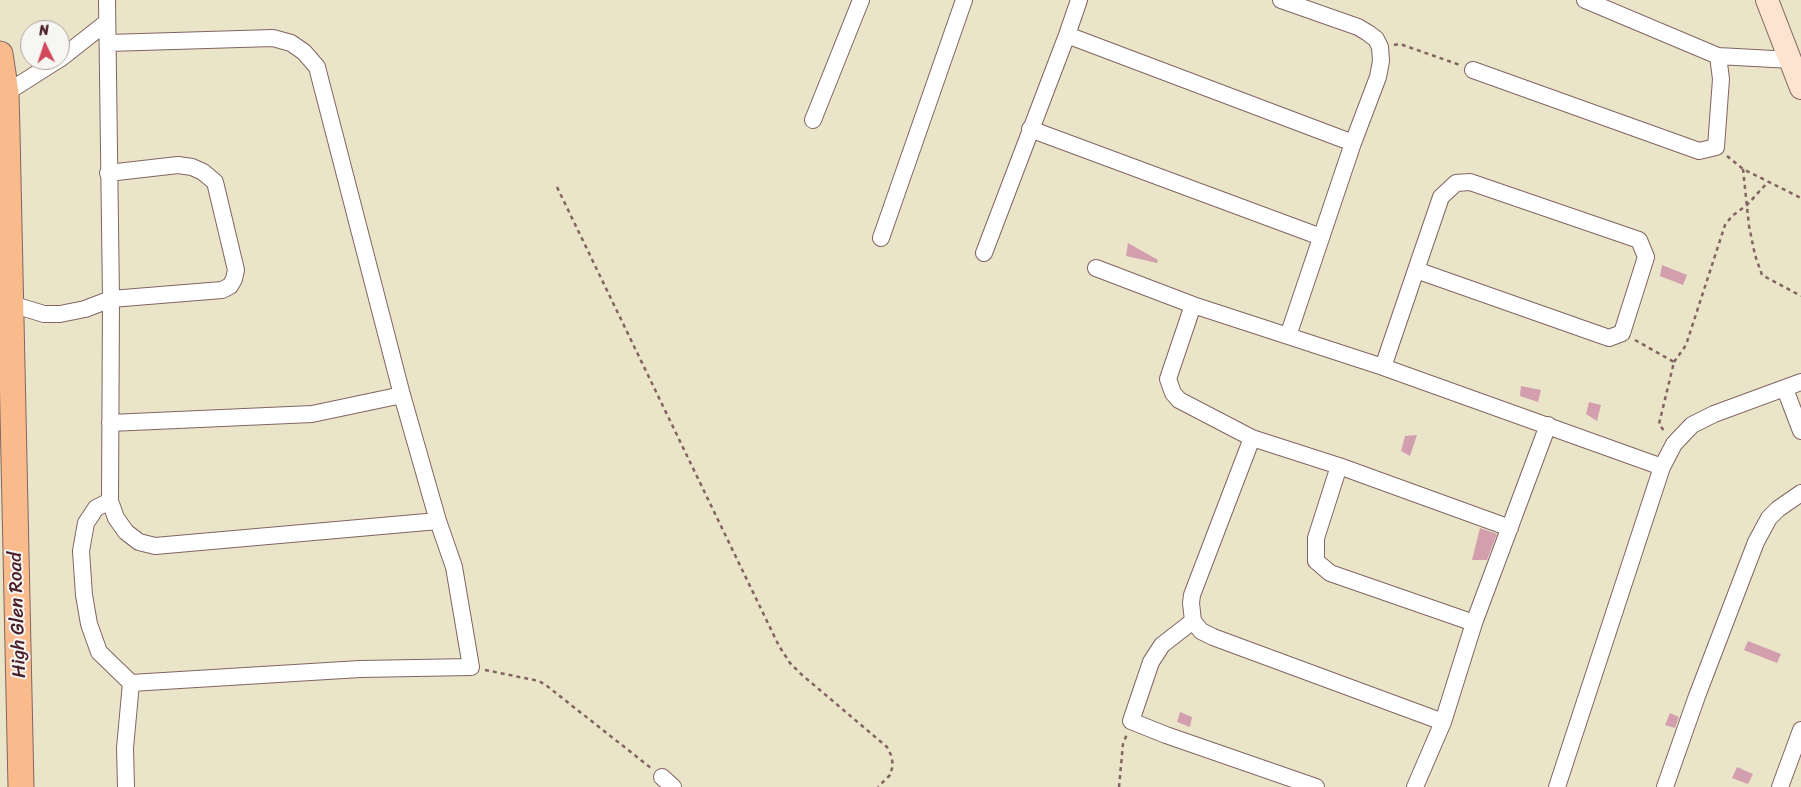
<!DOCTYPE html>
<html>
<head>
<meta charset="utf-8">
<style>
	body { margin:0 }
	#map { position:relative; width:1801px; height:787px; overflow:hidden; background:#eae5c8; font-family:Sriracha,sans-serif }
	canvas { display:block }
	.north { position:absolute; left:20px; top:20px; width:50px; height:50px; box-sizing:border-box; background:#f6f6f2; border:1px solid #b1a0a2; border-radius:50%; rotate:356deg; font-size:14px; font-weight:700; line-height:20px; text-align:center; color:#4a1f2b }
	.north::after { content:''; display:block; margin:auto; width:18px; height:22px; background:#d1495b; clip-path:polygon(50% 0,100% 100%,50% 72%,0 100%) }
</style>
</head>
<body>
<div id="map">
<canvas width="1801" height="787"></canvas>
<div class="north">N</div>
</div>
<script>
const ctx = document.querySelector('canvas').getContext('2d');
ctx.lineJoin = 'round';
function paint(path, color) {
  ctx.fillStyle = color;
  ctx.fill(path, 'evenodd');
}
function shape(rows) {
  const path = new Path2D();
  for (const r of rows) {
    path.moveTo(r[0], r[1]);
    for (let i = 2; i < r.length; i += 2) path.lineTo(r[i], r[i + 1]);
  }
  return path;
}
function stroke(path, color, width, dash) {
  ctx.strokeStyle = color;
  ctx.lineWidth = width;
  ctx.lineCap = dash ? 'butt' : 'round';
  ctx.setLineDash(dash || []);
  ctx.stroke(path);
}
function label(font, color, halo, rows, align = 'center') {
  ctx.font = font + ' Sriracha,sans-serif';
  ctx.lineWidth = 4;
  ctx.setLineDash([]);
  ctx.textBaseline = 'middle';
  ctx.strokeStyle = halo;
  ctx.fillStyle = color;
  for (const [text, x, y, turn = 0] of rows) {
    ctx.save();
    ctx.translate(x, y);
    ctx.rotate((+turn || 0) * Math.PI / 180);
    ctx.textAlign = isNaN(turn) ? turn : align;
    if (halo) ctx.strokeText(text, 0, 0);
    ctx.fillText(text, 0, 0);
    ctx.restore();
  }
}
const building = shape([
	[1128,243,1158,260,1157,263,1126,256],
	[1662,265,1687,275,1683,285,1660,276],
	[1521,386,1541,390,1538,402,1520,396],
	[1589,402,1601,405,1597,421,1586,414],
	[1417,435,1410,456,1401,451,1405,436],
	[1480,528,1497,534,1487,560,1472,560],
	[1748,641,1781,654,1777,663,1744,650],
	[1180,712,1192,717,1190,727,1177,722],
	[1670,713,1679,717,1675,728,1665,725],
	[1737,767,1753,774,1748,784,1732,778]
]);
const path = shape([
	[1394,45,1400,44,1460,65],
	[1727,156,1743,169,1801,198],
	[1743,169,1749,226,1755,255,1762,275,1801,296],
	[557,187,779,646,790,663,801,674,887,747,891,755,893,765,890,775,878,787],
	[1635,340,1674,362,1659,424,1665,432],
	[1674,362,1686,345,1725,225,1732,216,1747,205,1768,182],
	[485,670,539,681,547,686,651,768],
	[1119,787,1123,744,1127,734]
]);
const street = shape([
	[107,0,111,299,110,501,116,518,126,532,139,542,155,546,438,521],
	[1281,0,1358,27,1368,33,1376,39,1380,47,1381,61,1378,77,1353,143,1288,336,1383,367,1662,467],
	[1067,35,1353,143],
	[108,43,273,38,291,43,304,52,317,67,402,395,438,521,454,567,471,667,360,669,131,683,99,652,89,624,84,595,81,551,86,523,96,508,110,501],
	[1718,56,1791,60],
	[60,59,107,22],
	[1473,70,1699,151,1716,147,1721,79,1718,56,1585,0],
	[6,93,58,60],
	[813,120,861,0],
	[1030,129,1321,237],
	[881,238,964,0],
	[984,253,1067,35,1079,0],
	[1096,268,1193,305,1288,336],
	[11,304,44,314,60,314,85,309,111,299,222,290,230,286,234,279,236,270,215,182,203,172,192,167,178,165,108,173],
	[1193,305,1168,379,1173,393,1179,400,1252,438,1339,466,1510,528],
	[1383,367,1416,270,1441,197,1456,183,1470,182,1639,240,1646,257,1622,333,1609,338,1416,270],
	[1785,389,1801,431],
	[110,423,312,414,402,395],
	[1252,438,1192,595,1191,603,1193,621,1201,631,1213,637,1443,722],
	[1339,466,1316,538,1316,561,1330,573,1474,623,1548,425],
	[1193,621,1162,645,1151,662,1131,721,1166,735,1316,787],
	[662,777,673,787],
	[126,787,125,748,131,683],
	[1415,787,1443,722,1474,623],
	[1557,787,1662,467,1674,444,1692,425,1714,414,1801,382],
	[1665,787,1697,696,1756,542,1769,518,1778,509,1801,493],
	[1780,787,1801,730]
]);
const secondary = shape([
	[1767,0,1801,88]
]);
const primary = shape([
	[0,54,6,93,7,132,21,787]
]);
const streetNames = [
	["High Glen Road",18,615,-92]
];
paint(building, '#d39faf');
stroke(street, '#826462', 18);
stroke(secondary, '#826462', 24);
stroke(primary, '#826462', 27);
stroke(path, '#826462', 2.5, [4, 4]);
stroke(street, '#fff', 16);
stroke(secondary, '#fde4d1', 22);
stroke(primary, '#fabb8c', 25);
label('19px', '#4a1f2b', '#f6f6f2', streetNames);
</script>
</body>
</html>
